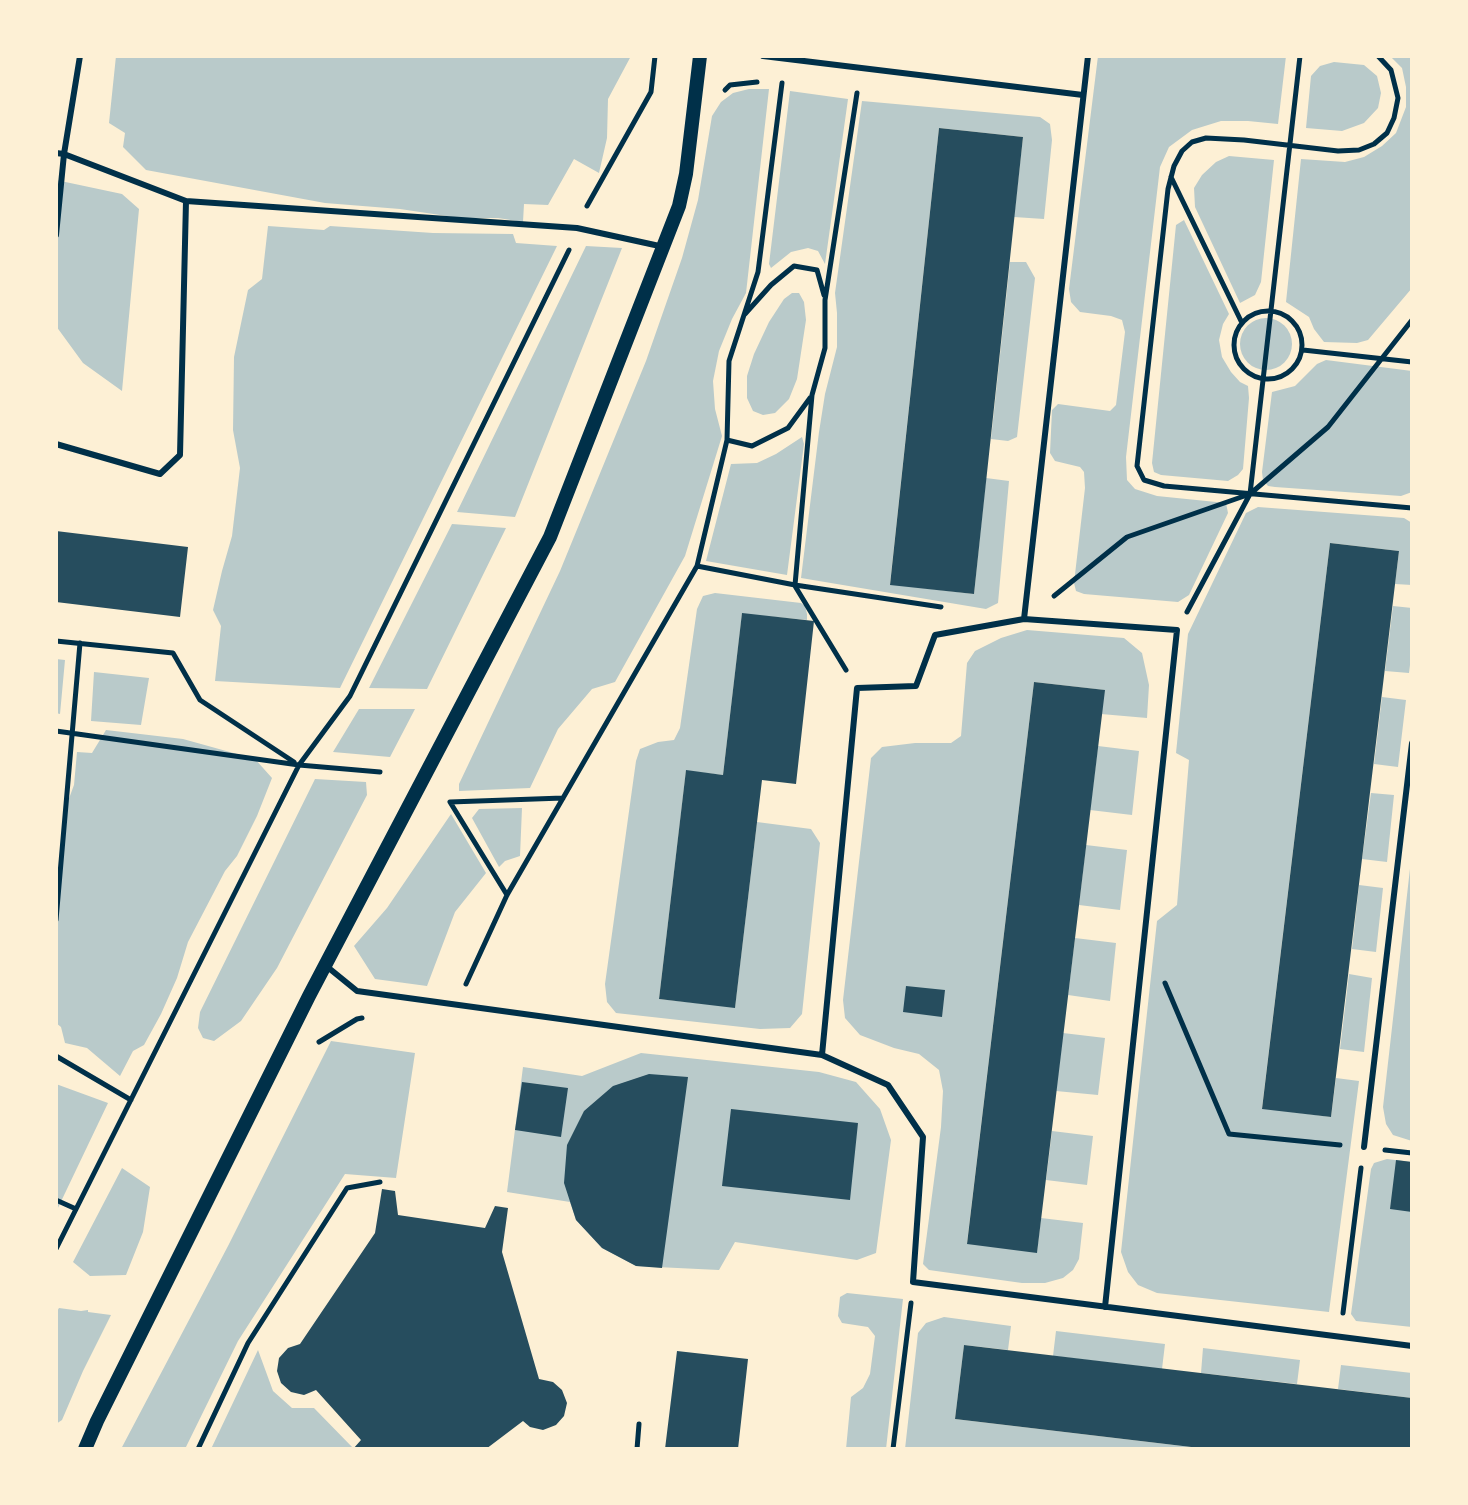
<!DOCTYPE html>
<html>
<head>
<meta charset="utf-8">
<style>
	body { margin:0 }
	#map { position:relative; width:1468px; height:1505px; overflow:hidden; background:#fdf0d5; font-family:"PT Sans Narrow",sans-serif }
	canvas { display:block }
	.frame { position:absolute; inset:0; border:58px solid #fdf0d5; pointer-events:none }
</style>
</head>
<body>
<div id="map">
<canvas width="1468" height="1505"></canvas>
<div class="frame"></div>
</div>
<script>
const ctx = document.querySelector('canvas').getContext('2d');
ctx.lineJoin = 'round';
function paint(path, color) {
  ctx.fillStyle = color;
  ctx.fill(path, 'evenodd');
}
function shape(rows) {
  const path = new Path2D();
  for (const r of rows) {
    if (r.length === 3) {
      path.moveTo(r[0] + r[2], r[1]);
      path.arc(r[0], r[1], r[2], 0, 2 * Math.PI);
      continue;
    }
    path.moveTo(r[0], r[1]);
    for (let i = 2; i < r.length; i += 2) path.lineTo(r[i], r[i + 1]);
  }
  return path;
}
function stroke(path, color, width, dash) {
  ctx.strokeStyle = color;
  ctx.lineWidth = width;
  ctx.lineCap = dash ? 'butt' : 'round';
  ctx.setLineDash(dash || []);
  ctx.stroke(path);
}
const green = shape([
	[116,56,631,56,608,99,607,138,599,173,574,159,548,205,524,204,523,222,498,218,460,218,400,209,325,203,146,170,123,147,125,133,109,123],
	[1098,56,1286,56,1278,124,1248,121,1221,121,1192,130,1169,147,1160,167,1126,457,1127,480,1135,489,1157,496,1226,503,1228,513,1189,595,1178,602,1084,594,1076,591,1074,583,1085,488,1084,472,1080,467,1055,461,1050,453,1052,410,1058,404,1110,411,1116,405,1125,332,1122,320,1111,316,1080,312,1071,302,1069,289],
	[1390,56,1412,56,1412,288,1368,340,1357,343,1324,342,1314,329,1309,317,1286,302,1301,159,1345,162,1364,157,1382,146,1396,133,1406,107,1406,87,1402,68],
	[1334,62,1364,65,1377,76,1381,93,1378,108,1364,123,1342,131,1306,128,1311,76,1320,66],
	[749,89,769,89,746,293,732,319,719,351,713,381,715,409,722,436,685,556,615,682,592,689,558,729,530,788,459,791,459,784,560,571,646,361,682,258,698,200,712,116,721,102,733,93],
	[790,91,848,99,825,264,818,251,808,248,791,252,771,268,769,264],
	[862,101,1040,117,1050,124,1052,140,1044,219,1014,217,1023,137,939,128,890,584,974,594,986,478,1009,481,998,603,986,609,801,578,819,432,825,394,837,347,837,313,835,293],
	[1229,156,1274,160,1261,282,1255,295,1240,303,1195,207,1194,188,1202,175,1216,162],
	[56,180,122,194,139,209,122,391,83,363,56,326],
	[1184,220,1229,314,1223,324,1219,340,1222,357,1231,372,1240,382,1248,386,1249,398,1243,469,1238,475,1228,481,1161,475,1154,472,1152,463,1176,225],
	[268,226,324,230,330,226,433,233,513,234,516,243,557,246,340,688,215,681,221,626,213,610,222,571,232,536,240,468,233,430,234,357,248,290,262,279],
	[586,246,622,248,515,517,457,512],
	[1010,262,1026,262,1035,278,1017,437,1008,441,991,439],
	[792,293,799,293,804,302,806,320,797,379,789,399,775,413,763,415,753,411,747,398,747,376,754,354,769,322,784,299],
	[1266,344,26],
	[1326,360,1412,371,1412,492,1401,496,1275,487,1268,486,1263,480,1262,472,1272,392,1295,386,1317,364],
	[802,437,804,444,787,575,706,561,731,464,757,463,776,454],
	[1258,507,1404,518,1412,523,1412,585,1395,584,1399,551,1330,543,1262,1108,1331,1117,1336,1078,1359,1081,1329,1312,1157,1293,1138,1285,1128,1272,1121,1252,1157,921,1177,905,1189,760,1176,753,1188,634,1246,513],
	[452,524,506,528,427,689,369,688],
	[715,593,801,603,805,606,807,614,807,620,742,614,723,775,686,771,659,999,735,1007,757,822,811,829,820,843,802,1014,790,1028,760,1029,616,1013,607,1002,605,984,636,761,640,749,658,742,674,740,680,728,697,609,703,596],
	[1393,606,1412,608,1412,649,1409,673,1385,671],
	[1027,630,1124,638,1142,653,1149,685,1147,718,1101,714,1104,690,1034,682,967,1243,1037,1252,1041,1218,1083,1223,1079,1259,1073,1270,1063,1278,1045,1283,1022,1283,929,1270,923,1264,941,1127,943,1091,939,1070,919,1054,894,1048,860,1035,845,1018,843,1000,871,758,882,747,915,743,951,743,961,736,967,663,975,651,1001,638],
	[56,659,65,660,60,714,56,713],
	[94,672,149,678,141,725,91,721],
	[1382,697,1406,700,1398,767,1374,764],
	[359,709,415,709,390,757,333,752],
	[106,730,183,739,255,759,272,778,257,816,237,856,225,871,188,942,177,978,161,1014,144,1045,133,1051,120,1076,87,1048,65,1043,61,1027,56,1023,59,861,64,812,74,785,77,752,92,753],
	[1098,746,1139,751,1132,815,1090,810],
	[315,779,366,782,367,795,277,968,241,1021,214,1041,203,1038,198,1028,200,1012],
	[1371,793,1394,795,1387,862,1362,859],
	[522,808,520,856,505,861,499,867,472,818,479,809],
	[451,814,486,873,455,912,427,986,375,979,354,946,387,908],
	[1086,845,1127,850,1120,910,1079,905],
	[1412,851,1412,1141,1393,1135,1386,1124,1383,1107],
	[1359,885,1383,888,1376,952,1352,949],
	[1075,938,1116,943,1110,1001,1068,995],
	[1349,974,1372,978,1364,1052,1340,1049],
	[1063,1033,1105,1038,1098,1095,1056,1091],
	[331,1041,415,1053,396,1178,345,1174,238,1341,185,1449,121,1449,228,1246],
	[641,1053,819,1072,856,1082,880,1109,891,1140,876,1253,857,1260,735,1242,719,1270,636,1266,602,1248,576,1220,570,1202,507,1192,523,1067,582,1076],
	[56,1084,108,1103,56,1212],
	[1052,1131,1093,1136,1087,1185,1046,1180],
	[1387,1159,1412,1162,1412,1327,1356,1321,1351,1314,1371,1169,1374,1163],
	[122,1168,150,1187,143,1232,126,1275,90,1276,73,1262],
	[847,1293,903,1299,886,1449,846,1449,851,1397,863,1388,870,1374,875,1336,868,1327,842,1323,838,1316,840,1297],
	[59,1308,81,1311,88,1310,88,1312,111,1315,83,1371,62,1420,56,1424,56,1313],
	[944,1317,1011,1326,1008,1350,964,1345,955,1419,1208,1449,905,1449,918,1333,926,1323],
	[1056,1331,1165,1344,1162,1369,1053,1356],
	[1203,1348,1300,1360,1297,1384,1201,1373],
	[258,1350,273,1391,292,1408,314,1408,354,1449,211,1449],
	[1341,1365,1412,1373,1412,1398,1338,1389]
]);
const building = shape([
	[939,128,1023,137,974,594,890,585],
	[56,531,188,547,180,617,56,602],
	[1330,543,1399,551,1331,1117,1262,1109],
	[742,613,814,621,796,784,762,780,735,1008,659,999,686,770,723,775],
	[1034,682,1105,690,1037,1253,967,1244],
	[906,986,945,990,942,1017,903,1012],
	[649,1074,688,1077,662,1268,636,1266,602,1248,576,1220,564,1183,567,1145,584,1111,613,1086],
	[522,1082,568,1088,561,1137,515,1130],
	[731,1109,858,1123,850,1200,722,1186],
	[1396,1160,1412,1162,1412,1212,1390,1209],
	[382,1189,395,1191,398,1215,485,1228,495,1206,508,1208,502,1252,539,1379,553,1382,562,1390,567,1403,564,1416,556,1425,543,1430,530,1427,523,1421,486,1449,353,1449,361,1440,316,1390,304,1395,291,1392,281,1383,277,1371,279,1358,288,1348,300,1344,375,1233],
	[964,1345,1412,1398,1412,1449,1208,1449,955,1419],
	[677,1351,748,1359,738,1449,665,1449]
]);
const path = shape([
	[1378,56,1391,70,1398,98,1394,118,1387,133,1374,144,1359,150,1338,151,1244,140,1206,138,1192,142,1182,151,1174,166,1168,189,1137,466,1144,480,1164,486,1412,508],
	[725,90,730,85,757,82],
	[1171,177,1242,323],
	[587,206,651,92,655,56],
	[1268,345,34],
	[745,314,771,285,794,266,817,270,824,295],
	[1303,350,1412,362],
	[727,440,752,446,788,428,810,398],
	[697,566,795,585,812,395,825,348,825,300,857,93],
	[795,585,941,607],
	[795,586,846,670],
	[1054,596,1127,537,1250,494,1328,427,1412,320],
	[1187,612,1250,494,1300,56],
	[56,641,173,653,200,700,294,762],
	[56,731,299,765,380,772],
	[507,895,450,802,563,798],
	[56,920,80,643],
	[1165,983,1229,1134,1340,1145],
	[466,984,507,895,697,566,727,440,729,361,758,272,782,83],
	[319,1042,357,1019,362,1018],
	[56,1056,131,1100],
	[1385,1150,1412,1153],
	[56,1200,76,1209],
	[56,1249,299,765,350,696,569,250],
	[1343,1313,1361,1168],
	[198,1449,248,1343,347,1188,380,1182],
	[637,1449,639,1424],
	[893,1449,911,1303]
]);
const service = shape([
	[763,56,1083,95],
	[1088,56,1024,619,1177,630,1105,1307],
	[56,153,64,154,186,201,577,228,664,247],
	[56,235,64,154,80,56],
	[56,444,160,474,180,455,186,201],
	[325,965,357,991,822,1055,888,1085,923,1137,913,1282,1412,1346],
	[822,1055,857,688,916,686,935,635,1024,619],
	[1364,1147,1412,743]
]);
const tertiary = shape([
	[85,1449,97,1421,309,996,550,537,679,206,686,174,700,56]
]);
paint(green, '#b9caca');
paint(building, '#264d5e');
stroke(path, '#003049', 5);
stroke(service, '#003049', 6);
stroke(tertiary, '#003049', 14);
</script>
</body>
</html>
